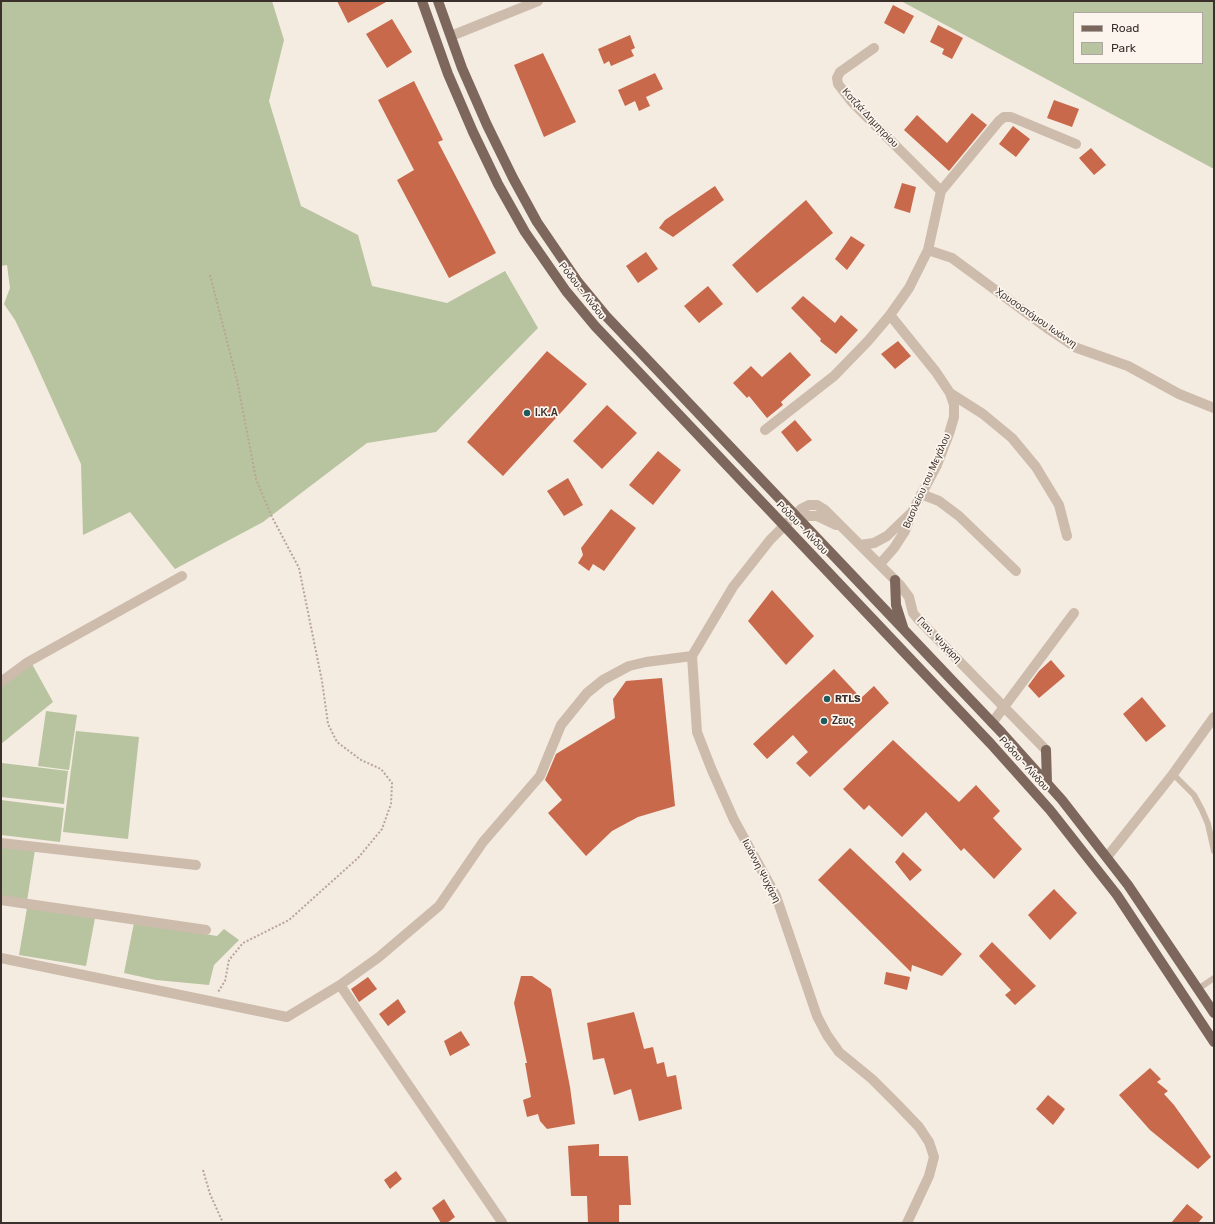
<!DOCTYPE html>
<html>
<head>
<meta charset="utf-8">
<style>
	body { margin:0 }
	#map { position:relative; width:1215px; height:1224px; overflow:hidden; background:#f4ebe1; font-family:Rubik,sans-serif }
	canvas { display:block }
	.frame { position:absolute; inset:0; border:2px solid #3b302b; pointer-events:none }
	.legend { position:absolute; left:1073px; top:12px; width:130px; height:52px; box-sizing:border-box; background:#fbf5ee; border:1px solid #aea6a0; margin:0; padding:5px 7px; list-style:none; font-size:12px; color:#3b302b }
	.legend li { display:flex; align-items:center; gap:8px; height:20px }
	.legend b { width:20px; border:1px solid #aea6a0 }
</style>
</head>
<body>
<div id="map">
<canvas width="1215" height="1224"></canvas>
<div class="frame"></div>
<ul class="legend">
<li><b style="height:5px;background:#7d675c"></b>Road</li>
<li><b style="height:11px;background:#b8c4a0"></b>Park</li>
</ul>
</div>
<script>
const ctx = document.querySelector('canvas').getContext('2d');
ctx.lineJoin = 'round';
function paint(path, color) {
  ctx.fillStyle = color;
  ctx.fill(path, 'evenodd');
}
function shape(rows) {
  const path = new Path2D();
  for (const r of rows) {
    path.moveTo(r[0], r[1]);
    for (let i = 2; i < r.length; i += 2) path.lineTo(r[i], r[i + 1]);
  }
  return path;
}
function stroke(path, color, width, dash) {
  ctx.strokeStyle = color;
  ctx.lineWidth = width;
  ctx.lineCap = dash ? 'butt' : 'round';
  ctx.setLineDash(dash || []);
  ctx.stroke(path);
}
function label(font, color, halo, rows, align = 'center') {
  ctx.font = font + ' Rubik,sans-serif';
  ctx.lineWidth = 3.5;
  ctx.setLineDash([]);
  ctx.textBaseline = 'middle';
  ctx.strokeStyle = halo;
  ctx.fillStyle = color;
  for (const [text, x, y, turn = 0] of rows) {
    ctx.save();
    ctx.translate(x, y);
    ctx.rotate((+turn || 0) * Math.PI / 180);
    ctx.textAlign = isNaN(turn) ? turn : align;
    if (halo) ctx.strokeText(text, 0, 0);
    ctx.fillText(text, 0, 0);
    ctx.restore();
  }
}
const green = shape([
	[1,1,272,1,284,40,269,101,301,206,358,235,372,286,447,303,505,271,538,328,436,432,367,443,263,522,175,569,130,512,83,535,81,464,32,355,15,320,4,304,10,288,7,265,1,266],
	[901,1,1214,1,1214,169],
	[1074,13,1202,13,1202,63,1074,63],
	[32,664,53,702,1,744,1,686],
	[46,711,77,715,69,770,38,766],
	[76,731,139,737,128,839,63,832],
	[2,763,68,771,64,804,1,797],
	[1,800,64,808,60,842,1,835],
	[1,846,35,850,27,901,1,897],
	[27,908,95,918,86,966,19,955],
	[134,923,217,936,224,929,239,940,214,965,209,985,156,980,124,973]
]);
const building = shape([
	[337,1,388,1,348,23],
	[893,5,914,16,904,34,884,23],
	[392,19,412,52,387,68,366,34],
	[938,25,963,38,952,59,942,54,944,49,930,42],
	[630,35,635,48,631,50,634,56,611,66,609,61,604,64,598,49],
	[543,53,576,122,544,137,514,65],
	[655,73,663,89,646,97,650,106,639,111,635,101,625,106,618,90],
	[414,81,443,140,438,142,496,253,449,278,397,180,414,170,378,100],
	[1054,100,1079,109,1072,127,1047,118],
	[972,113,987,125,949,171,904,130,917,115,947,143],
	[1013,126,1030,139,1016,157,999,144],
	[1091,148,1106,165,1094,175,1079,158],
	[902,183,916,187,910,213,894,208],
	[715,186,724,200,673,237,659,228,665,220],
	[806,200,833,233,757,293,732,265],
	[851,236,865,245,847,270,835,259],
	[646,252,658,269,638,283,626,266],
	[708,286,723,304,699,323,684,306],
	[803,296,835,323,841,315,858,330,836,354,820,341,821,339,791,308],
	[898,341,911,356,895,369,881,354],
	[547,351,587,384,503,476,467,442],
	[790,352,811,375,781,402,783,405,767,418,749,396,747,398,733,383,751,366,762,377],
	[607,405,637,433,602,469,573,441],
	[795,420,812,440,797,452,781,432],
	[658,451,681,470,653,505,629,485],
	[568,478,583,505,564,516,547,491],
	[611,509,636,528,604,571,593,564,589,571,578,563,583,555,581,548],
	[772,590,814,636,786,665,748,621],
	[1051,660,1065,676,1039,698,1028,686,1039,671],
	[834,669,861,698,874,686,889,703,810,777,796,763,808,752,793,735,767,759,753,744],
	[662,678,675,806,638,817,612,831,586,856,548,813,562,800,545,780,556,754,615,718,613,699,626,681],
	[1142,697,1166,726,1146,742,1123,714],
	[893,740,959,802,976,785,1000,811,993,818,1022,849,994,879,964,848,961,851,926,812,902,837,869,805,864,810,843,789],
	[850,848,962,954,942,976,912,965,911,972,818,880],
	[903,852,922,870,910,881,895,862],
	[1054,889,1077,913,1050,940,1028,915],
	[992,942,1036,986,1015,1005,1005,995,1011,990,979,956],
	[886,972,910,977,907,990,884,984],
	[521,976,532,976,551,989,570,1087,575,1124,547,1129,540,1121,538,1114,527,1117,523,1100,531,1097,525,1063,527,1063,514,1003],
	[368,977,377,989,359,1002,351,989],
	[398,999,406,1012,388,1026,379,1014],
	[634,1012,644,1049,653,1047,657,1064,664,1062,667,1077,676,1075,682,1109,639,1121,631,1089,614,1095,604,1058,593,1060,587,1023],
	[461,1031,470,1045,450,1056,444,1041],
	[1150,1068,1161,1079,1157,1082,1168,1091,1164,1094,1174,1105,1211,1157,1198,1169,1150,1130,1119,1095],
	[1048,1095,1065,1109,1053,1125,1036,1109],
	[599,1144,599,1156,628,1156,631,1205,619,1205,619,1223,588,1223,587,1196,571,1196,568,1146],
	[396,1171,402,1179,390,1189,384,1180],
	[444,1199,455,1217,447,1223,441,1223,432,1208],
	[1187,1204,1203,1217,1198,1223,1171,1223]
]);
const path = shape([
	[210,275,237,380,256,479,272,517,299,568,322,681,328,724,337,742,361,760,381,769,392,783,391,804,382,829,358,858,289,920,243,943,229,960,225,981,218,992],
	[203,1170,210,1194,223,1223]
]);
const service = shape([
	[1173,774,1194,795,1202,810,1208,824,1214,851],
	[1198,989,1214,978]
]);
const minor = shape([
	[451,36,538,1],
	[874,48,840,72,837,78,838,84,852,102,941,191],
	[928,250,952,258,1047,328,1077,348,1128,366,1179,394,1214,408],
	[950,393,983,414,1012,438,1036,467,1059,505,1067,536],
	[765,430,834,376,868,341,890,315,909,288,928,250,941,191,999,121,1004,117,1011,117,1076,144],
	[921,494,939,501,959,516,1016,571],
	[795,516,817,516,836,525],
	[860,545,874,543,887,536,912,512],
	[880,564,894,548,905,531,912,512,937,465,949,434,954,417,954,405,950,393,936,372,890,315],
	[1,682,28,662,182,576],
	[992,723,1074,613],
	[1,843,196,865],
	[1107,857,1173,774,1214,717],
	[1,900,206,930],
	[1,958,287,1017,340,985,379,957,439,906,483,842,540,776,561,725,587,693,603,680,629,666,646,662,692,656],
	[340,985,502,1222],
	[907,1223,929,1176,934,1157,929,1142,919,1127,898,1105,872,1079,839,1052,827,1035,817,1016,776,896,734,820,711,768,697,732,692,656,733,587,770,540,801,509,809,505,817,505,825,510,900,585,909,597,913,613,917,618,1046,750]
]);
const primary = shape([
	[422,1,448,74,473,132,498,184,525,232,566,291,595,326,991,744,1050,810,1117,895,1214,1042],
	[438,1,462,68,487,125,513,178,537,222,578,282,606,316,1002,733,1062,800,1128,885,1214,1013],
	[895,580,896,605,903,627],
	[1046,750,1047,783]
]);
const markers = [
	[527,413,4,"#1f5a5e"],
	[827,699,4,"#1f5a5e"],
	[824,721,4,"#1f5a5e"]
];
const streetNames = [
	["Κοτζιά Δημητρίου",870,118,47],
	["Ρόδου - Λίνδου",582,291,52],
	["Χρυσοστόμου Ιωάννη",1036,318,35],
	["Βασιλείου του Μεγάλου",927,481,-66],
	["Ρόδου - Λίνδου",802,528,46],
	["Γιαν. Ψυχάρη",939,640,46],
	["Ρόδου - Λίνδου",1024,764,48],
	["Ιωάννη Ψυχάρη",761,871,62]
];
const poiNames = [
	["Ι.Κ.Α",535,413],
	["RTLS",835,699],
	["Ζευς",832,721]
];
paint(green, '#b8c4a0');
paint(building, '#c8694b');
stroke(path, '#b9a596', 2, [2, 2]);
stroke(service, '#cdbbac', 6);
stroke(minor, '#cdbbac', 10);
stroke(primary, '#7d675c', 10);
for (const [x, y, r, color] of markers) {
  const dot = new Path2D();
  dot.arc(x, y, r, 0, 2 * Math.PI);
  ctx.fillStyle = color;
  ctx.fill(dot);
  stroke(dot, '#fbf5ee', 1.5);
}
label('10px', '#3b302b', '#fbf5ee', streetNames);
label('bold 10px', '#3b302b', '#fbf5ee', poiNames, 'left');
</script>
</body>
</html>
